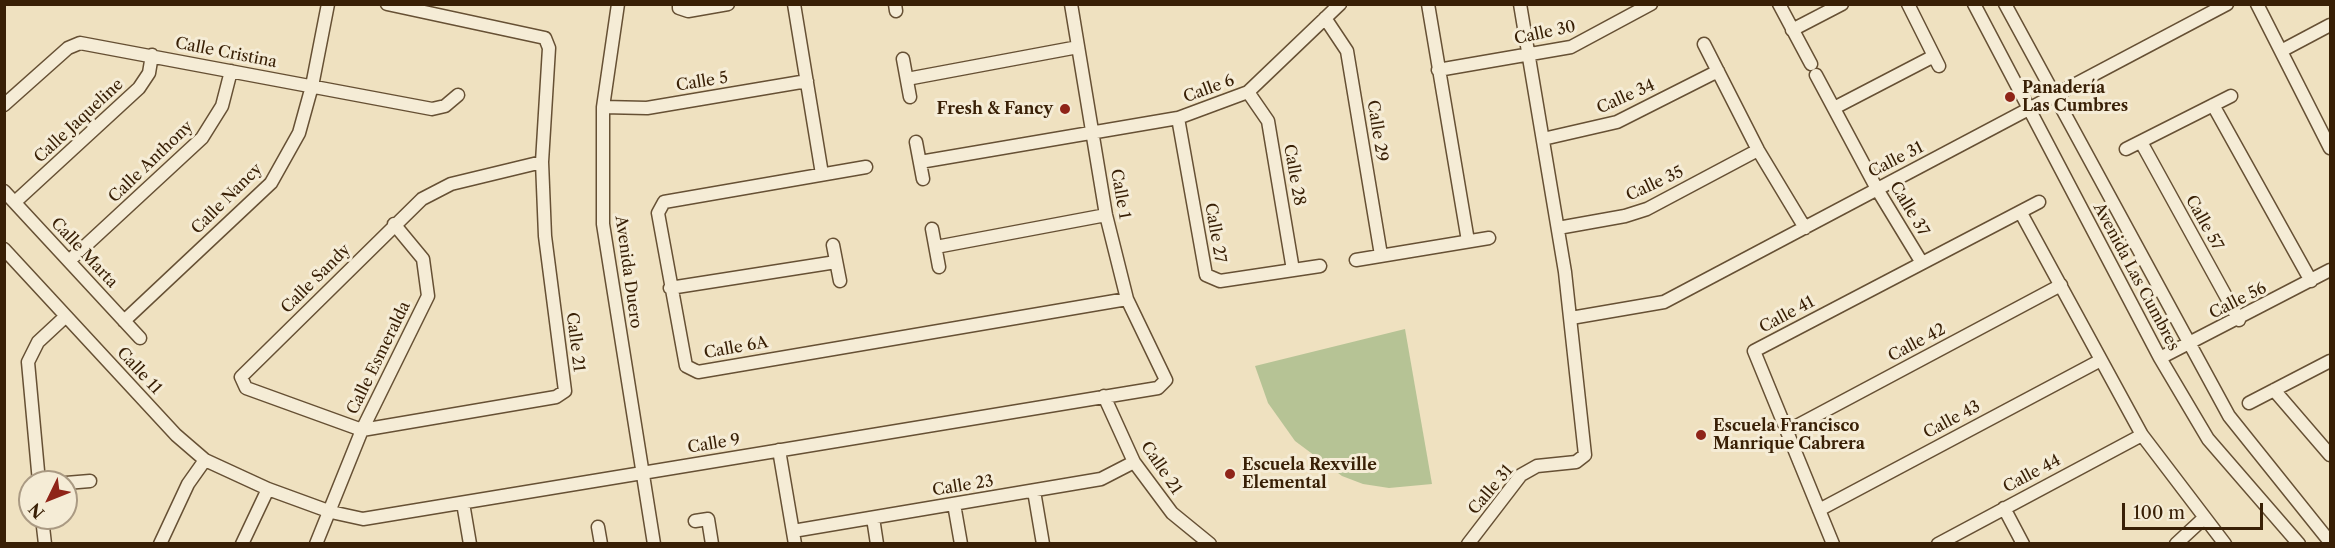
<!DOCTYPE html>
<html>
<head>
<meta charset="utf-8">
<style>
	body { margin:0 }
	#map { position:relative; width:2335px; height:548px; overflow:hidden; background:#efe1c0; font-family:"Libre Caslon Text",serif }
	canvas { display:block }
	.frame { position:absolute; inset:0; border:6px solid #392006; pointer-events:none }
	.north { position:absolute; left:18px; top:470px; width:60px; height:60px; box-sizing:border-box; background:#f5ecd6; border:2px solid #aa9a83; border-radius:50%; rotate:227deg; font-size:16px; font-weight:700; line-height:24px; text-align:center; color:#392006 }
	.north::after { content:''; display:block; margin:auto; width:21px; height:27px; background:#8f2418; clip-path:polygon(50% 0,100% 100%,50% 72%,0 100%) }
	.scale { position:absolute; left:2122px; top:503px; width:141px; height:27px; box-sizing:border-box; border:3px solid #392006; border-top:0; padding-left:8px; font-size:18px; line-height:21px; white-space:nowrap; color:#392006; -webkit-text-stroke:4px #f5ecd6; paint-order:stroke }
</style>
</head>
<body>
<div id="map">
<canvas width="2335" height="548"></canvas>
<div class="frame"></div>
<div class="north">N</div>
<div class="scale">100 m</div>
</div>
<script>
const ctx = document.querySelector('canvas').getContext('2d');
ctx.lineJoin = 'round';
function paint(path, color) {
  ctx.fillStyle = color;
  ctx.fill(path, 'evenodd');
}
function shape(rows) {
  const path = new Path2D();
  for (const r of rows) {
    path.moveTo(r[0], r[1]);
    for (let i = 2; i < r.length; i += 2) path.lineTo(r[i], r[i + 1]);
  }
  return path;
}
function stroke(path, color, width, dash) {
  ctx.strokeStyle = color;
  ctx.lineWidth = width;
  ctx.lineCap = dash ? 'butt' : 'round';
  ctx.setLineDash(dash || []);
  ctx.stroke(path);
}
function label(font, color, halo, rows, align = 'center') {
  ctx.font = font + ' "Libre Caslon Text",serif';
  ctx.lineWidth = 6;
  ctx.setLineDash([]);
  ctx.textBaseline = 'middle';
  ctx.strokeStyle = halo;
  ctx.fillStyle = color;
  for (const [text, x, y, turn = 0] of rows) {
    ctx.save();
    ctx.translate(x, y);
    ctx.rotate((+turn || 0) * Math.PI / 180);
    ctx.textAlign = isNaN(turn) ? turn : align;
    if (halo) ctx.strokeText(text, 0, 0);
    ctx.fillText(text, 0, 0);
    ctx.restore();
  }
}
const green = shape([
	[1405,329,1432,484,1389,488,1363,484,1342,476,1295,441,1268,403,1255,366]
]);
const minor = shape([
	[387,4,545,38,549,48,542,162,545,236,565,391,556,397,362,430,246,388,241,377,422,199,451,184,542,162],
	[618,4,603,107,603,224,654,544],
	[679,4,679,8,688,11,728,4],
	[794,4,822,174],
	[895,4,896,11],
	[1428,4,1468,241],
	[1779,4,1811,64],
	[1908,4,1939,66],
	[1974,4,2160,358,2208,439,2299,544],
	[2005,4,2229,416,2330,542],
	[2257,4,2330,148],
	[1325,18,1347,51,1381,255],
	[1792,30,1842,4],
	[1704,44,1758,150,1805,228],
	[2281,51,2330,25],
	[903,59,910,97],
	[1438,70,1571,47,1651,4],
	[1816,75,1877,189,1922,263],
	[907,79,1078,47],
	[1248,92,1268,121,1293,270],
	[4,105,68,48,80,43,432,109,445,106,458,95],
	[2213,105,2311,281],
	[603,107,647,108,807,81],
	[1834,108,1934,56],
	[1178,118,1206,275,1220,281,1320,266],
	[1543,139,1617,122,1718,71],
	[916,142,923,179],
	[2141,142,2239,320],
	[2126,149,2231,96],
	[920,162,1178,118,1248,92,1340,4],
	[866,167,664,202,658,213,686,366,698,372,1127,299],
	[4,191,140,338],
	[15,202,139,88,149,73,152,55],
	[2021,213,2142,435,2225,544],
	[1558,228,1625,216,1647,209,1758,150],
	[932,229,939,267],
	[833,245,840,281],
	[936,247,1106,215],
	[4,249,176,435,205,460,268,489,331,512,363,519,1158,388,1166,380,1127,299,1106,215,1071,4],
	[1356,260,1489,238],
	[69,261,202,138,222,106,231,71],
	[670,288,836,262],
	[1571,318,1664,302,2227,4],
	[124,321,271,183,299,133,312,86,328,4],
	[2160,358,2330,270],
	[2274,390,2330,455],
	[1104,396,1134,462,1172,513,1210,544],
	[2249,403,2330,361],
	[1787,431,2061,285],
	[779,450,795,544],
	[39,482,28,362,38,342,66,316],
	[66,483,90,481],
	[1034,491,1043,544],
	[463,503,470,544],
	[954,504,961,544],
	[2004,508,2023,544],
	[1819,510,2101,360],
	[42,518,45,544],
	[873,518,877,544],
	[695,521,708,519,712,544],
	[598,527,601,544],
	[793,531,1101,479,1134,462],
	[160,544,188,484,205,460],
	[242,544,268,489],
	[316,544,362,430,428,296,423,259,394,224],
	[1468,544,1521,475,1537,466,1576,462,1585,455,1565,272,1520,4],
	[1833,544,1754,351,2039,202],
	[1938,544,2142,435],
	[2176,544,2204,518]
]);
const markers = [
	[2010,97,6,"#8f2418"],
	[1065,109,6,"#8f2418"],
	[1701,435,6,"#8f2418"],
	[1230,474,6,"#8f2418"]
];
const streetNames = [
	["Calle 30",1545,33,-12],
	["Calle Cristina",226,53,11],
	["Calle 5",702,82,-9],
	["Calle 6",1209,89,-20],
	["Calle 34",1626,97,-24],
	["Calle Jaqueline",79,121,-43],
	["Calle 29",1377,131,81],
	["Calle 31",1896,160,-27],
	["Calle Anthony",151,162,-44],
	["Calle 28",1294,175,80],
	["Calle 35",1655,184,-25],
	["Calle 1",1120,194,80],
	["Calle Nancy",227,199,-45],
	["Calle 37",1909,209,59],
	["Calle 57",2204,223,61],
	["Calle 27",1215,233,80],
	["Calle Marta",84,253,47],
	["Avenida Duero",628,272,82],
	["Avenida Las Cumbres",2136,277,62],
	["Calle Sandy",316,279,-45],
	["Calle 56",2238,301,-27],
	["Calle 41",1787,315,-28],
	["Calle 21",575,342,83],
	["Calle 42",1917,343,-28],
	["Calle 6A",736,348,-10],
	["Calle Esmeralda",379,358,-64],
	["Calle 11",139,371,47],
	["Calle 43",1952,420,-28],
	["Calle 9",714,444,-9],
	["Calle 21",1161,468,56],
	["Calle 44",2032,474,-28],
	["Calle 23",963,486,-9],
	["Calle 31",1491,490,-50]
];
const poiNames = [
	["Panadería",2022,88],
	["Las Cumbres",2022,106],
	["Fresh & Fancy",1053,109,"right"],
	["Escuela Francisco",1713,426],
	["Manrique Cabrera",1713,444],
	["Escuela Rexville",1242,465],
	["Elemental",1242,483]
];
paint(green, '#b6c395');
stroke(minor, '#665034', 15);
stroke(minor, '#f5ecd6', 12);
for (const [x, y, r, color] of markers) {
  const dot = new Path2D();
  dot.arc(x, y, r, 0, 2 * Math.PI);
  ctx.fillStyle = color;
  ctx.fill(dot);
  stroke(dot, '#f5ecd6', 2);
}
label('16px', '#392006', '#f5ecd6', streetNames);
label('bold 16px', '#392006', '#f5ecd6', poiNames, 'left');
</script>
</body>
</html>
